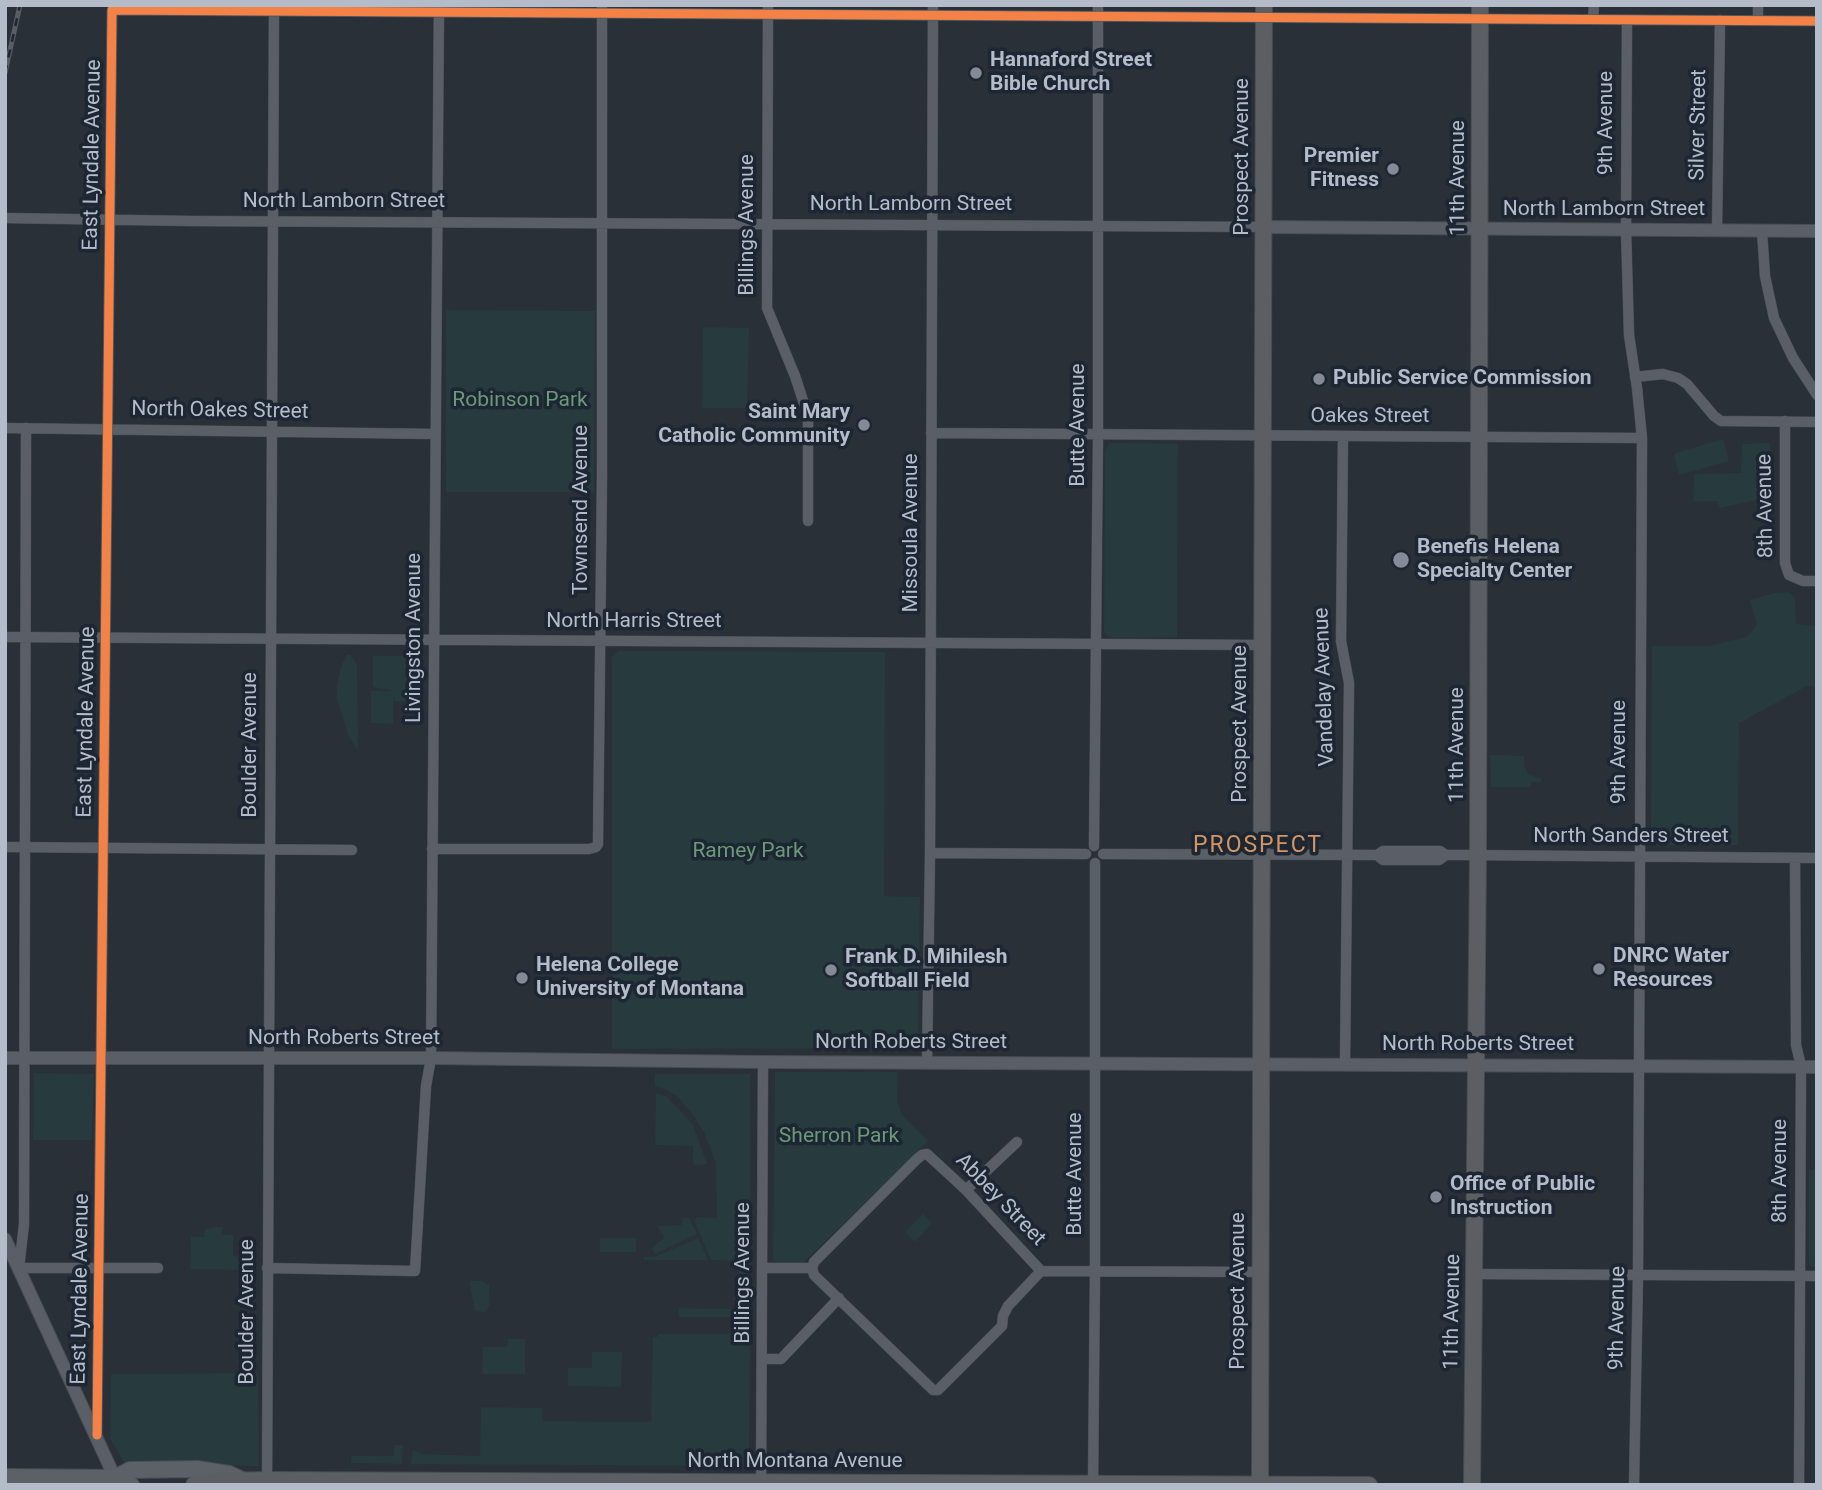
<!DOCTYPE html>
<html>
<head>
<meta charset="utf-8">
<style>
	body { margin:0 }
	#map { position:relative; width:1822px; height:1490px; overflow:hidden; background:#2a3038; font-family:Roboto,sans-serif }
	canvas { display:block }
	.frame { position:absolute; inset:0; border:7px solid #b4bcc9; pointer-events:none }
</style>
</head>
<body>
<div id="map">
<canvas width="1822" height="1490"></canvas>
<div class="frame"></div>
</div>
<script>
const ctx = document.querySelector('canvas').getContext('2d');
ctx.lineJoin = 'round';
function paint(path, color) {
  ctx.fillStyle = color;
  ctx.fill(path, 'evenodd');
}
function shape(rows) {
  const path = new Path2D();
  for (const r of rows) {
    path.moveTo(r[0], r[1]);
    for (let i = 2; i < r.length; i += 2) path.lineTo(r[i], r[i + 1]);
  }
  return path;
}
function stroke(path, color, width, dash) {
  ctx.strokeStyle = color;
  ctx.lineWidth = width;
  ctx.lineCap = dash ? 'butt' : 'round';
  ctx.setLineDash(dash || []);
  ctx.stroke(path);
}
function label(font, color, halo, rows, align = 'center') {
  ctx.font = font + ' Roboto,sans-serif';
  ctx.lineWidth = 7;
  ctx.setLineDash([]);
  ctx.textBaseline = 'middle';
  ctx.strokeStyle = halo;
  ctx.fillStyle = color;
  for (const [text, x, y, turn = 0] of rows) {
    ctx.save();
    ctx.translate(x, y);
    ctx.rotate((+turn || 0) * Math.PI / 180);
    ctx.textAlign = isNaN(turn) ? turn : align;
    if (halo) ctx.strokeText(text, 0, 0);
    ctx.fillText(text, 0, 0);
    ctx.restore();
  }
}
const green = shape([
	[446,310,595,311,594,492,446,492],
	[703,327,749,328,747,408,702,408],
	[1723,439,1729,461,1679,475,1674,455,1676,453],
	[1109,443,1178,444,1177,637,1112,637,1106,635,1104,632,1105,452],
	[1770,443,1770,497,1720,508,1717,501,1693,502,1694,474,1741,473,1742,444],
	[1789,592,1795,598,1796,624,1817,626,1817,689,1812,686,1807,686,1739,723,1738,845,1653,845,1651,842,1652,646,1710,646,1746,637,1753,631,1757,624,1750,600,1775,593],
	[619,651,885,652,884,896,920,897,918,1048,612,1049,612,657],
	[347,655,351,655,357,665,358,750,349,737,337,699,337,685,342,664],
	[373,656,420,656,422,701,394,701,393,697,393,724,371,723,371,691,394,691,373,687],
	[1490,755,1524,756,1524,766,1528,774,1541,779,1541,782,1531,782,1530,787,1491,787],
	[775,1072,898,1072,897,1101,902,1115,928,1141,803,1263,776,1263,773,1259],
	[34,1073,94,1074,92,1140,33,1140],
	[655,1074,750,1074,750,1261,711,1260,694,1220,698,1217,717,1218,716,1163,704,1132,693,1115,678,1097,667,1090,655,1086],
	[656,1093,667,1097,693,1125,707,1164,693,1165,693,1146,655,1145],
	[1809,1170,1817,1170,1817,1269,1810,1266,1809,1261],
	[923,1214,932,1223,915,1242,905,1232],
	[683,1218,689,1218,697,1234,655,1254,652,1248,664,1238,658,1226,682,1225],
	[218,1227,222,1227,222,1235,233,1235,233,1256,243,1257,242,1270,190,1269,191,1237,204,1237,205,1229],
	[600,1238,636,1238,636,1252,600,1252],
	[698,1238,708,1260,644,1260,644,1257,655,1257],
	[750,1265,750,1317,679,1317,679,1308,738,1309,739,1266],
	[469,1281,482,1281,489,1285,490,1305,485,1313,475,1310],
	[658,1334,750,1334,749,1455,746,1455,746,1466,411,1464,413,1450,421,1454,480,1456,481,1407,542,1408,543,1421,651,1422,653,1337,658,1337],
	[508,1339,525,1339,525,1374,482,1374,483,1347,507,1347],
	[592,1352,622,1352,621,1387,568,1386,568,1368,592,1368],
	[258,1373,259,1466,125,1465,110,1438,111,1374],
	[394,1445,403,1445,402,1464,351,1463,351,1456,394,1456]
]);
const minor = shape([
	[768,5,767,308,795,376,808,416,808,521],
	[1593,20,1594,5],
	[1627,20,1626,229,1629,335,1637,388,1642,438,1638,1275,1634,1485],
	[1758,20,1758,5],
	[5,218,192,221,1264,227],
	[1717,230,1720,20],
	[1762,231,1765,276,1774,318,1793,358,1817,395],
	[1635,377,1663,374,1678,378,1687,384,1714,416,1721,421,1817,422],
	[1785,421,1785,563,1789,575,1803,581,1817,581],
	[5,428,435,434],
	[26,428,24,1224,19,1268,158,1268],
	[931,433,1642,438],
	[1343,436,1341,641,1349,683,1345,1063],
	[5,637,1262,645],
	[1094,846,1098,435,1098,5],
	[5,847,352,850],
	[432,849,589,849,596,847,598,844,602,474,602,5],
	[930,853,1086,854],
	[1103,854,1377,855,1383,851,1440,851,1446,855,1464,855,1817,858],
	[1377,855,1383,860,1439,860,1446,855],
	[1795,858,1796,1045,1801,1066,1799,1485],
	[927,1062,930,853,933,5],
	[966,1190,1017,1142],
	[267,1268,415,1271,426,1086,431,1058,439,5],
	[764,1268,812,1268],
	[812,1268,814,1275,933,1390,938,1390,1002,1326,1003,1316,1008,1306,1041,1271,1261,1272],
	[812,1268,814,1262,917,1159,922,1155,927,1154,966,1190,1041,1271],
	[1475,1274,1817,1276],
	[762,1359,781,1359,839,1298],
	[97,1435,112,10,1817,21],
	[267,1485,274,6],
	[761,1485,763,1062],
	[1093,1485,1095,1272,1095,863]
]);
const tertiary = shape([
	[1264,227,1817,231],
	[5,1058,431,1058,763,1062,1817,1067],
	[5,1239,115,1478]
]);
const primary = shape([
	[5,1477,115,1478,131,1485],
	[115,1478,130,1470,197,1469,229,1474,242,1480]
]);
const trunk = shape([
	[1260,1484,1264,5],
	[194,1485,220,1481,267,1480,1347,1485],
	[1348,1485,1369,1485],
	[1472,1485,1478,855,1480,5]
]);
const rail = shape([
	[5,73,20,5]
]);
const cycleway = shape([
	[97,1435,112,10,1817,21]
]);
const markers = [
	[976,73,7,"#848b96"],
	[1393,169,7,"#848b96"],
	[1319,379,7,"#848b96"],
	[864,425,7,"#848b96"],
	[1401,560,9,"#848b96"],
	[1599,969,7,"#848b96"],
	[831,970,7,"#848b96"],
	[522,978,7,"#848b96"],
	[1436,1197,7,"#848b96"]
];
const poiNames = [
	["Hannaford Street",990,61],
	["Bible Church",990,85],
	["Premier",1379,157,"right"],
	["Fitness",1379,181,"right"],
	["Public Service Commission",1333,379],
	["Saint Mary",850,413,"right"],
	["Catholic Community",850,437,"right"],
	["Benefis Helena",1417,548],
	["Specialty Center",1417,572],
	["DNRC Water",1613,957],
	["Resources",1613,981],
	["Frank D. Mihilesh",845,958],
	["Softball Field",845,982],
	["Helena College",536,966],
	["University of Montana",536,990],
	["Office of Public",1450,1185],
	["Instruction",1450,1209]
];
const streetNames = [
	["9th Avenue",1607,123,-90],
	["Silver Street",1699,125,-89],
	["East Lyndale Avenue",93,155,-89],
	["Prospect Avenue",1243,157,-90],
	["11th Avenue",1459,178,-90],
	["North Lamborn Street",344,202],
	["North Lamborn Street",911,205],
	["North Lamborn Street",1604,210],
	["Billings Avenue",748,225,-90],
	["North Oakes Street",220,411,1],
	["Oakes Street",1370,417],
	["Butte Avenue",1079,425,-90],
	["8th Avenue",1766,506,-91],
	["Townsend Avenue",582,510,-90],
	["Missoula Avenue",912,533,-90],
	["North Harris Street",634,622],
	["Livingston Avenue",415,638,-90],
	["Vandelay Avenue",1325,687,-92],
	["East Lyndale Avenue",87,722,-89],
	["Prospect Avenue",1241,724,-90],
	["Boulder Avenue",251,745,-90],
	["11th Avenue",1458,745,-90],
	["9th Avenue",1620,752,-90],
	["North Sanders Street",1631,837],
	["North Roberts Street",344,1039],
	["North Roberts Street",911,1043],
	["North Roberts Street",1478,1045],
	["8th Avenue",1781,1171,-90],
	["Butte Avenue",1076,1174,-90],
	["Abbey Street",1000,1200,46],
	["Billings Avenue",744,1273,-90],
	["East Lyndale Avenue",81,1289,-89],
	["Prospect Avenue",1239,1291,-90],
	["Boulder Avenue",248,1312,-90],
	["11th Avenue",1453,1312,-89],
	["9th Avenue",1618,1318,-89],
	["North Montana Avenue",795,1462]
];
const parkNames = [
	["Robinson Park",520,401],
	["Ramey Park",748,852],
	["Sherron Park",839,1137]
];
const neighbourhoodNames = [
	["PROSPECT",1258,846]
];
paint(green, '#273a3e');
stroke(minor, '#484c53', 11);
stroke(tertiary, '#484c53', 14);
stroke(primary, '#484c55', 18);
stroke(trunk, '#474c53', 18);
stroke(minor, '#5a5e66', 10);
stroke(tertiary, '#5a5e66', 12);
stroke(primary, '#5c6168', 16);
stroke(trunk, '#5b5f64', 16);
stroke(rail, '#595d64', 5);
stroke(rail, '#1d2633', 2.5, [8]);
stroke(cycleway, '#f48246', 9);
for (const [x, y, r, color] of markers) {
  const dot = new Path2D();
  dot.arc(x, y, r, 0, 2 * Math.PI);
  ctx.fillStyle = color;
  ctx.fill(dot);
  stroke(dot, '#1d2633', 2.5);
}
label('bold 21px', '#b4bcc9', '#1d2633', poiNames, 'left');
label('21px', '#b4bcc9', '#1d2633', streetNames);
label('21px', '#6b9a76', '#1d2633', parkNames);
ctx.letterSpacing = '2px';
label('23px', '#d59563', '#1d2633', neighbourhoodNames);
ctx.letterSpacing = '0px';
</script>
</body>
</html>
